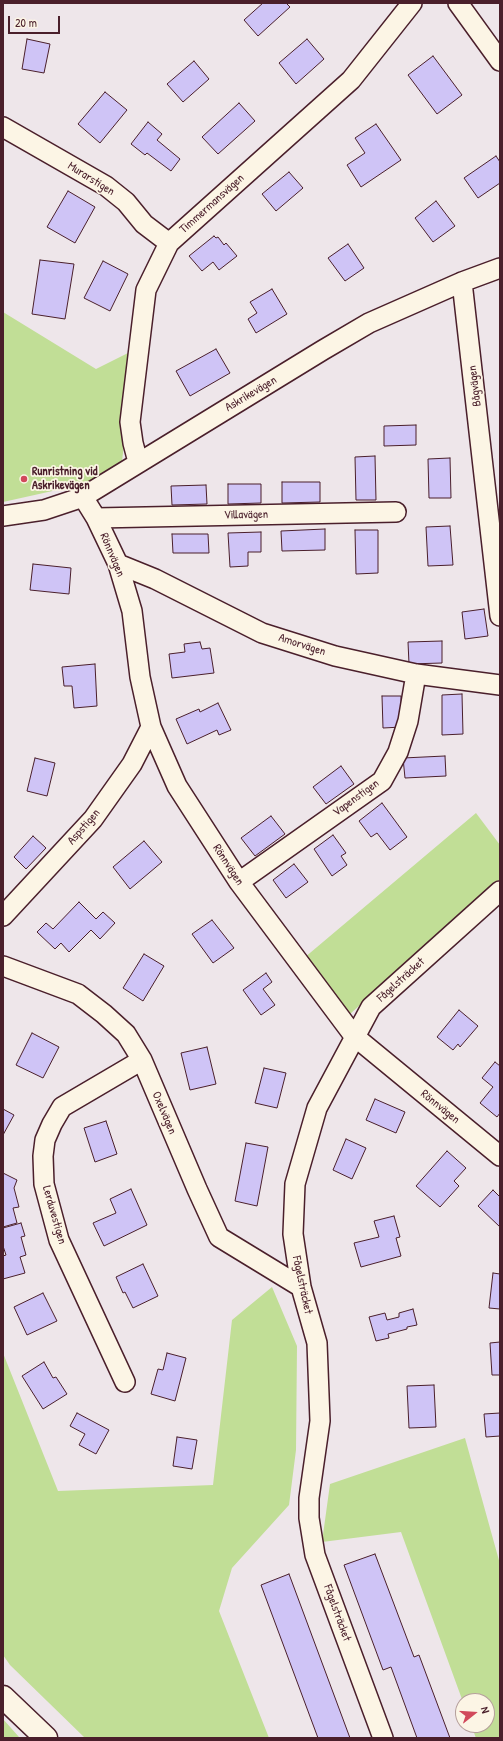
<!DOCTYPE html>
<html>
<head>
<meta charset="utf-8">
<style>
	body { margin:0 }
	#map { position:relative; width:503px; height:1741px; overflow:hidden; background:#eee6ea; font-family:"Patrick Hand",sans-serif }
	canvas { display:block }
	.frame { position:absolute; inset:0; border:4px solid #4a1f2b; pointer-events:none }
	.north { position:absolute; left:455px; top:1693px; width:40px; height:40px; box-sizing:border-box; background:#fcf5e5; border:1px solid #b59f9b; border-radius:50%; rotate:73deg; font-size:11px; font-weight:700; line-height:16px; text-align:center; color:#4a1f2b }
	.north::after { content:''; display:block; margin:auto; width:14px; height:18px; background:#d1495b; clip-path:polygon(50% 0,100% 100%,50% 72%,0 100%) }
	.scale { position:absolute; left:8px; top:16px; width:52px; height:18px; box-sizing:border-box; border:2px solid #4a1f2b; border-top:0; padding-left:5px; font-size:12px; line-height:14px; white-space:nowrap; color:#4a1f2b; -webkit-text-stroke:3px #fcf5e5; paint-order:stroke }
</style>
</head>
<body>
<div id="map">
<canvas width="503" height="1741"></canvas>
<div class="frame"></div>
<div class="north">N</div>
<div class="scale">20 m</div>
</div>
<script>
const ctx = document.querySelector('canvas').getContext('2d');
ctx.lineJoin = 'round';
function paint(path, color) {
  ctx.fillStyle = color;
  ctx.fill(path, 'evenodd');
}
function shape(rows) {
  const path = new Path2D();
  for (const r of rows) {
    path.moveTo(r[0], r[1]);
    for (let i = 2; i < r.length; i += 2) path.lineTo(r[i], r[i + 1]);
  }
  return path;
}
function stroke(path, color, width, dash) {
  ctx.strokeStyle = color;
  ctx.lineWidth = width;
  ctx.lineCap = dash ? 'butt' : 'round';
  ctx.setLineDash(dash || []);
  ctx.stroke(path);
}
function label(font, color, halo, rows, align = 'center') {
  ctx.font = font + ' "Patrick Hand",sans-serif';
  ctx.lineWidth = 3.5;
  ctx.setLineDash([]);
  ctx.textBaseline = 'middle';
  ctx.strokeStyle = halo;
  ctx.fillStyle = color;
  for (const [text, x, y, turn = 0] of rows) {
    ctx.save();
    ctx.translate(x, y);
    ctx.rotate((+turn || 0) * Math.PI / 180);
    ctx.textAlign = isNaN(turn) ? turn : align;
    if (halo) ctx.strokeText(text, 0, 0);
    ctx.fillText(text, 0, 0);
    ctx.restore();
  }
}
const green = shape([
	[3,312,96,369,136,349,122,461,84,484,3,502],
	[476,813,500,845,500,879,350,1014,304,958],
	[272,1287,297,1346,296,1450,289,1505,232,1568,219,1611,269,1738,85,1738,10,1665,3,1655,3,1353,58,1491,213,1485,232,1320],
	[465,1438,500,1564,500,1738,476,1738,471,1725,487,1725,487,1701,463,1701,463,1702,401,1532,322,1542,330,1484],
	[3,1719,19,1737,21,1738,3,1738]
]);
const building = shape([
	[263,3,286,3,290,7,258,36,244,20,263,3],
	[27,39,50,44,44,73,22,69,27,39],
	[307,39,324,59,296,84,279,63,307,39],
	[433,56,462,95,437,114,408,75,433,56],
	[194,61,209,79,183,102,167,84,194,61],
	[105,92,127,110,100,143,78,124,105,92],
	[239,103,255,121,218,154,202,137,239,103],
	[148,122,162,134,157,140,180,159,171,171,147,153,145,155,131,144,148,122],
	[376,124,401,160,361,187,347,165,365,153,355,138,376,124],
	[496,156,500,162,500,183,478,198,464,178,496,156],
	[289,172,303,188,276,211,262,194,289,172],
	[68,191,95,207,75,243,47,227,68,191],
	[436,201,455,226,433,242,415,218,436,201],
	[214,236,216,238,218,237,224,245,226,243,237,256,219,270,213,262,202,271,189,256,214,236],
	[348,244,364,268,345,281,328,258,348,244],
	[40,260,74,264,65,319,32,314,40,260],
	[103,261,128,274,110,311,84,298,103,261],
	[272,289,287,314,256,333,248,319,257,313,250,302,272,289],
	[216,349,230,373,190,396,176,371,216,349],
	[416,425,416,445,384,446,384,426,416,425],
	[375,456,376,500,356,500,355,457,375,456],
	[450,458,451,498,429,498,428,459,450,458],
	[282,482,320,482,320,502,282,503,282,482],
	[228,484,261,484,261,503,228,504,228,484],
	[206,485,207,504,172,505,171,486,206,485],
	[450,526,453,565,428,566,426,527,450,526],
	[325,529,325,550,282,551,281,531,325,529],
	[355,530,378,530,378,573,356,574,355,530],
	[261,532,261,552,248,552,248,566,230,567,228,533,261,532],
	[172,534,208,534,209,553,173,553,172,534],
	[33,564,71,568,69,594,30,590,33,564],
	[484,609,488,636,465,639,462,612,484,609],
	[442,641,442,663,409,664,408,642,442,641],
	[200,642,202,649,210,648,214,673,172,678,169,654,185,652,184,644,200,642],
	[95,664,97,706,74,708,72,686,64,686,62,667,95,664],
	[462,694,463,734,442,735,442,695,462,694],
	[382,696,401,696,402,727,383,728,382,696],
	[218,703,231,730,219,735,217,730,187,744,176,719,199,709,200,712,218,703],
	[445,756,446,776,405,778,403,758,445,756],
	[35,758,55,763,47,796,27,791,35,758],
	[341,766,354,784,326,804,313,787,341,766],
	[382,803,407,837,390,850,377,833,371,837,359,821,382,803],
	[271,816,285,834,255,856,241,838,271,816],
	[333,835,346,853,341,856,347,865,332,876,314,849,333,835],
	[33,836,46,848,26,869,14,857,33,836],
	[144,841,162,862,130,889,113,867,144,841],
	[294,864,308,882,286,898,273,880,294,864],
	[79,902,96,919,103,912,115,923,100,939,91,930,69,952,61,943,55,949,37,932,46,923,53,929,79,902],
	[212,920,234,948,213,963,192,934,212,920],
	[144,954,164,966,143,1001,123,988,144,954],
	[266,973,272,982,263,989,275,1005,261,1015,243,990,266,973],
	[459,1010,478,1026,460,1047,458,1044,453,1050,437,1037,459,1010],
	[32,1033,59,1047,43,1078,16,1065,32,1033],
	[207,1047,216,1084,190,1090,181,1053,207,1047],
	[495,1062,500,1066,500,1113,497,1117,480,1103,493,1087,482,1078,495,1062],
	[264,1068,286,1073,277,1108,255,1103,264,1068],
	[375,1099,405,1112,396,1133,366,1120,375,1099],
	[3,1109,14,1115,3,1135,3,1109],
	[106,1121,117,1154,95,1162,84,1128,106,1121],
	[346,1139,366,1148,352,1179,333,1170,346,1139],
	[246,1143,268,1147,257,1206,235,1201,246,1143],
	[447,1151,466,1168,454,1181,459,1186,440,1207,416,1186,447,1151],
	[3,1173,17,1180,14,1188,19,1207,13,1208,17,1223,3,1227,3,1173],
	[131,1189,147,1225,104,1246,93,1223,116,1213,110,1199,131,1189],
	[493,1190,500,1197,500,1227,478,1206,493,1190],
	[394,1216,400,1237,396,1238,401,1256,361,1267,354,1243,379,1237,374,1221,394,1216],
	[21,1223,25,1236,21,1237,26,1255,20,1257,25,1273,3,1279,3,1256,6,1255,3,1246,3,1228,21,1223],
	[143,1264,158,1296,133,1308,125,1292,123,1293,116,1277,143,1264],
	[493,1273,500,1274,500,1309,489,1308,493,1273],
	[43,1293,57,1321,27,1335,14,1307,43,1293],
	[413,1309,417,1325,407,1327,407,1329,388,1334,389,1338,376,1341,369,1317,385,1313,387,1320,399,1317,399,1313,413,1309],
	[500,1342,500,1375,492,1375,490,1343,500,1342],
	[167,1353,186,1358,175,1401,151,1394,158,1369,163,1370,167,1353],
	[44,1362,53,1378,56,1377,67,1394,43,1409,22,1376,44,1362],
	[434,1385,436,1427,409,1428,407,1386,434,1385],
	[77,1413,109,1430,96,1454,79,1445,85,1434,70,1426,77,1413],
	[500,1413,500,1436,486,1437,484,1414,500,1413],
	[177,1437,197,1440,192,1469,173,1466,177,1437],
	[375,1554,414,1657,419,1655,450,1738,417,1738,391,1667,383,1670,344,1565,375,1554],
	[289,1574,350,1738,318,1738,261,1585,289,1574]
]);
const street = shape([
	[458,3,500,61],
	[3,127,106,186,126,202,144,224,169,243],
	[462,282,500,616],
	[138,462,133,443,130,422,146,290,169,243,351,80,412,3],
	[83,497,96,518,118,564,132,611,140,677,151,727,177,786,239,882,354,1036,500,1156],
	[3,516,44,510,83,497,323,350,369,323,462,282,500,268],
	[96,518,396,512],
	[118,564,155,579,262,633,335,656,416,674,500,685],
	[239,882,382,781,398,752,408,721,416,674],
	[3,916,93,819,132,764,151,727],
	[3,966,78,994,104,1014,126,1034,142,1060,197,1189,219,1237,301,1287],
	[125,1382,59,1240,44,1184,43,1156,45,1140,52,1124,62,1107,142,1060],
	[383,1738,315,1555,309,1518,309,1498,320,1421,317,1343,301,1287,293,1234,295,1184,317,1108,371,1007,500,891]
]);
const secondary = shape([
	[3,1697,46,1738]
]);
const markers = [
	[24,479,4,"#d1495b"]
];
const streetNames = [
	["Murarstigen",91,179,32],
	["Timmermansvägen",212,204,-42],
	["Bågvägen",475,386,-97],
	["Askrikevägen",251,394,-31],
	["Villavägen",246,515,-1],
	["Rönnvägen",112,555,67],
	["Amorvägen",302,645,18],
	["Vapenstigen",356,798,-36],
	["Aspstigen",84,827,-49],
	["Rönnvägen",228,865,57],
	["Fågelsträcket",401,980,-42],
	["Rönnvägen",440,1107,39],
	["Oxelvägen",164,1113,67],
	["Lerduvestigen",54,1215,74],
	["Fågelsträcket",302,1285,78],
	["Fågelsträcket",337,1613,70]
];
const poiNames = [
	["Runristning vid",32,472],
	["Askrikevägen",32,486]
];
paint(green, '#c1de96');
paint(building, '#cfc4f6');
stroke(building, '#4a1f2b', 1);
stroke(street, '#4a1f2b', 22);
stroke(secondary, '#4a1f2b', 25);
stroke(street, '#fcf5e5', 19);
stroke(secondary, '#fcf5e5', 22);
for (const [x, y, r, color] of markers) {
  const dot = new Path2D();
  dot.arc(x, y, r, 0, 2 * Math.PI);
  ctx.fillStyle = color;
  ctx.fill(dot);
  stroke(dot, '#fcf5e5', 1.5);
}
label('12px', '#4a1f2b', '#fcf5e5', streetNames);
label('bold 12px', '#4a1f2b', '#fcf5e5', poiNames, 'left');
</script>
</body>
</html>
